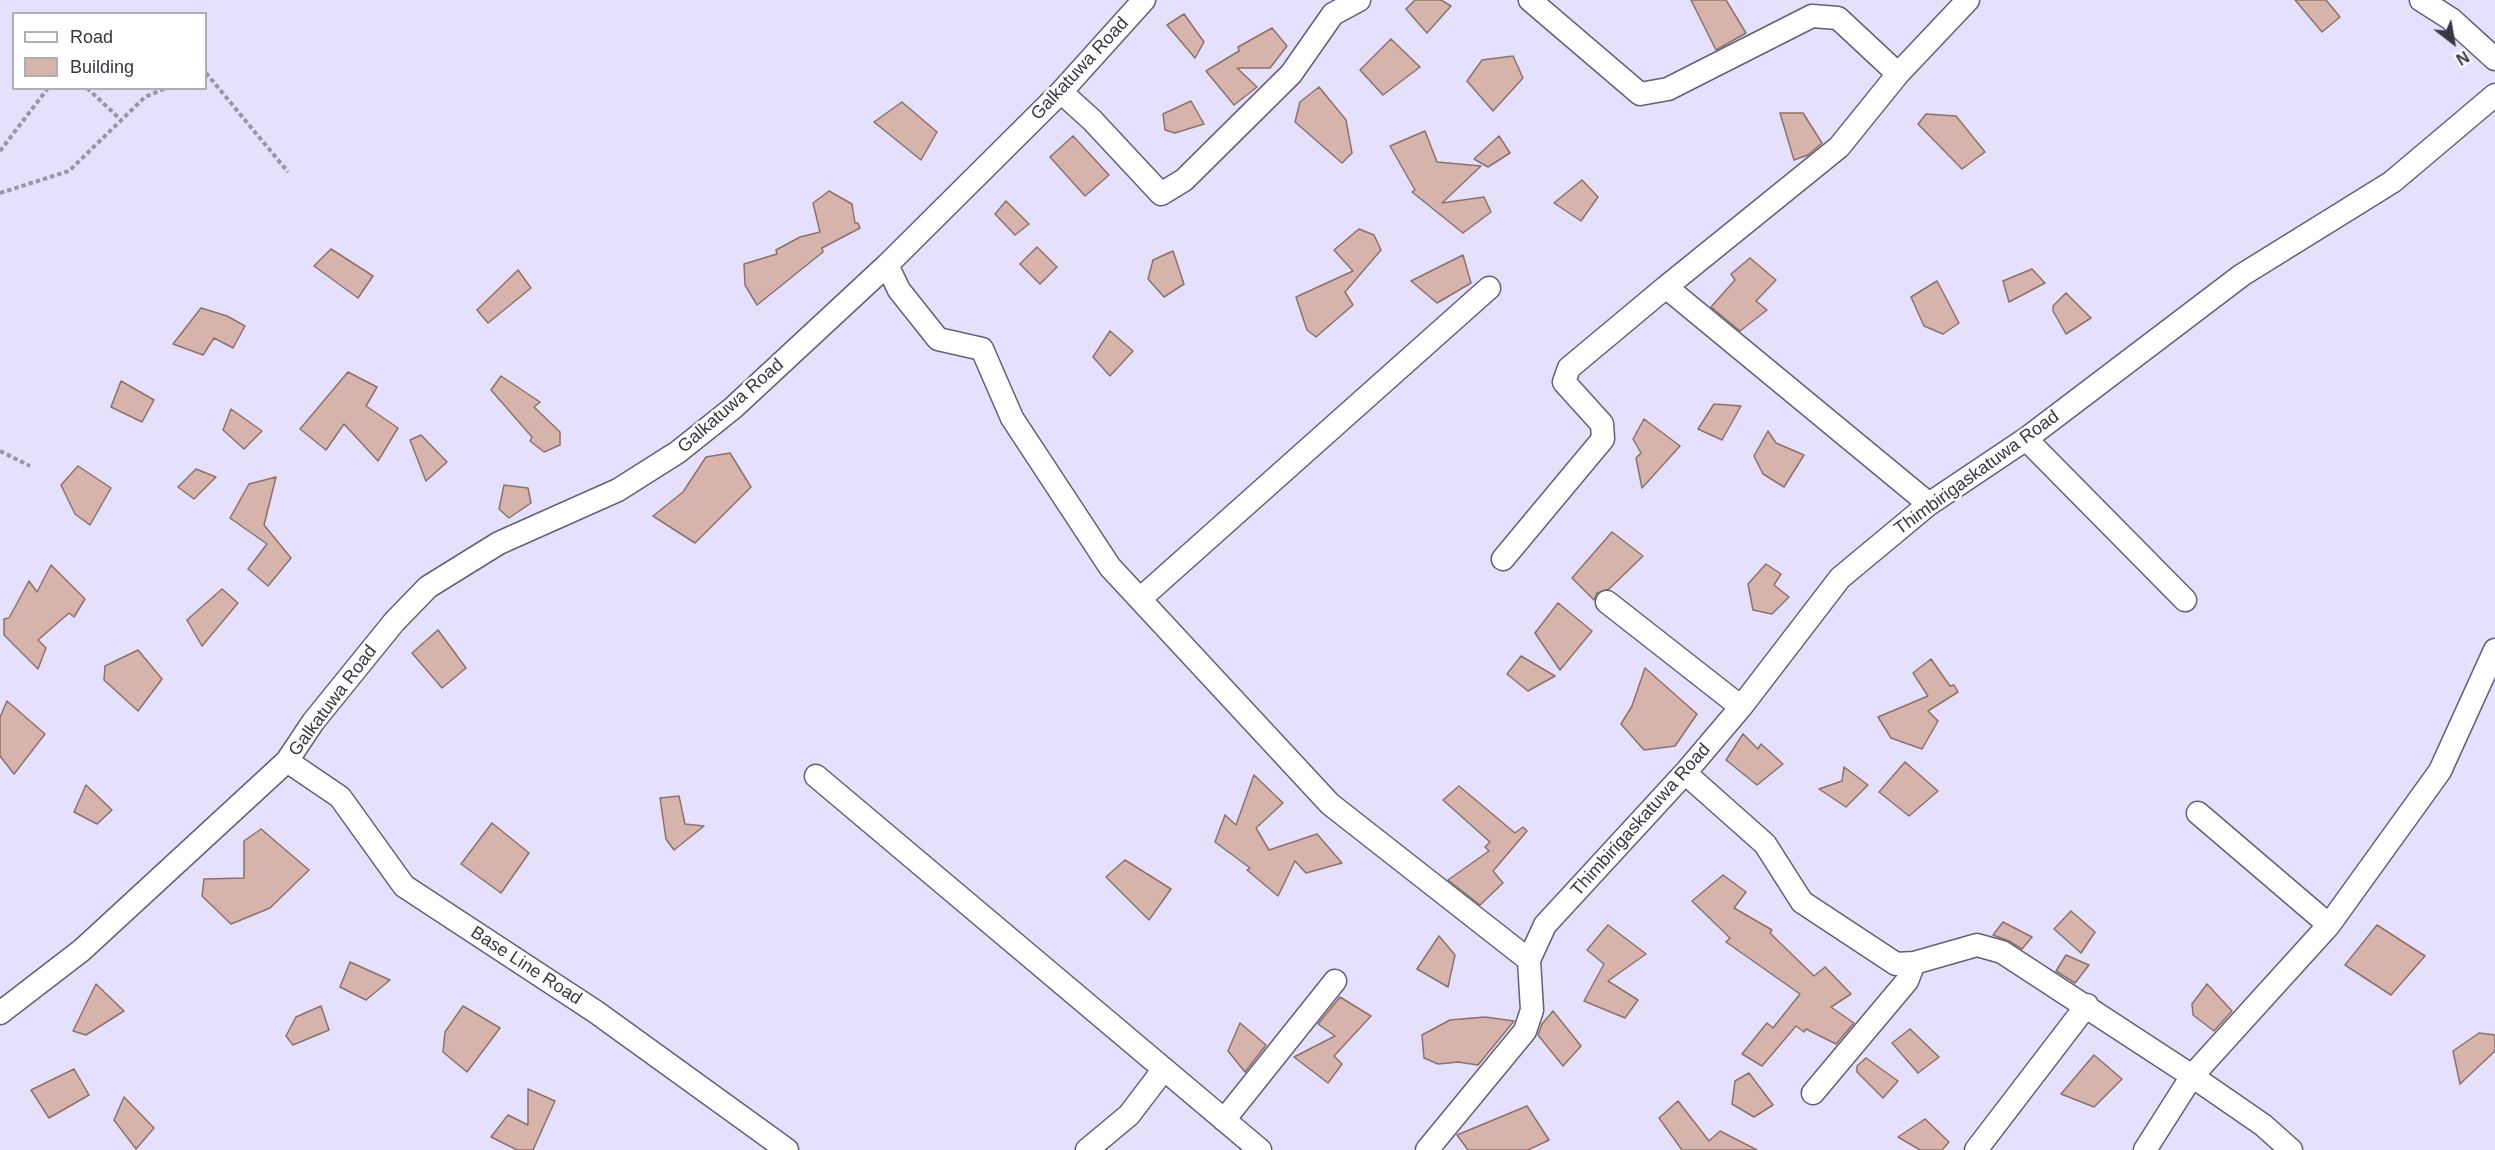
<!DOCTYPE html>
<html>
<head>
<meta charset="utf-8">
<style>
	body { margin:0 }
	#map { position:relative; width:2495px; height:1150px; overflow:hidden; background:#e5e1fc; font-family:Arial,sans-serif }
	canvas { display:block }
	.legend { position:absolute; left:12px; top:12px; width:195px; height:78px; box-sizing:border-box; background:#fff; border:2px solid #afafb3; margin:0; padding:8px 10px; list-style:none; font-size:18px; color:#383641 }
	.legend li { display:flex; align-items:center; gap:12px; height:30px }
	.legend b { width:30px; border:2px solid #afafb3 }
	.north { position:absolute; left:2423px; top:12px; width:60px; height:60px; -webkit-text-stroke:4px #fff; paint-order:stroke; rotate:149deg; font-size:16px; font-weight:700; line-height:24px; text-align:center; color:#383641 }
	.north::after { content:''; display:block; margin:auto; width:21px; height:27px; background:#383641; clip-path:polygon(50% 0,100% 100%,50% 72%,0 100%) }
</style>
</head>
<body>
<div id="map">
<canvas width="2495" height="1150"></canvas>
<ul class="legend">
<li><b style="height:8px;background:#fff"></b>Road</li>
<li><b style="height:16px;background:#d7b4ab"></b>Building</li>
</ul>
<div class="north">N</div>
</div>
<script>
const ctx = document.querySelector('canvas').getContext('2d');
ctx.lineJoin = 'round';
function paint(path, color) {
  ctx.fillStyle = color;
  ctx.fill(path, 'evenodd');
}
function shape(rows) {
  const path = new Path2D();
  for (const r of rows) {
    path.moveTo(r[0], r[1]);
    for (let i = 2; i < r.length; i += 2) path.lineTo(r[i], r[i + 1]);
  }
  return path;
}
function stroke(path, color, width, dash) {
  ctx.strokeStyle = color;
  ctx.lineWidth = width;
  ctx.lineCap = dash ? 'butt' : 'round';
  ctx.setLineDash(dash || []);
  ctx.stroke(path);
}
function label(font, color, halo, rows, align = 'center') {
  ctx.font = font + ' Arial,sans-serif';
  ctx.lineWidth = 5;
  ctx.setLineDash([]);
  ctx.textBaseline = 'middle';
  ctx.strokeStyle = halo;
  ctx.fillStyle = color;
  for (const [text, x, y, turn = 0] of rows) {
    ctx.save();
    ctx.translate(x, y);
    ctx.rotate((+turn || 0) * Math.PI / 180);
    ctx.textAlign = isNaN(turn) ? turn : align;
    if (halo) ctx.strokeText(text, 0, 0);
    ctx.fillText(text, 0, 0);
    ctx.restore();
  }
}
const building = shape([
	[1415,0,1441,0,1451,6,1427,33,1406,9,1415,0],
	[1691,0,1726,0,1746,33,1716,50,1691,0],
	[2295,0,2326,0,2340,17,2322,32,2295,0],
	[1184,14,1204,42,1195,58,1167,25,1184,14],
	[1272,28,1287,46,1270,68,1237,68,1257,87,1234,105,1206,71,1239,51,1238,47,1272,28],
	[1391,39,1420,67,1383,95,1360,70,1391,39],
	[1513,56,1523,78,1493,111,1467,81,1482,60,1513,56],
	[1319,87,1346,120,1352,153,1342,163,1295,122,1300,102,1319,87],
	[1191,101,1204,124,1175,133,1165,130,1163,114,1191,101],
	[902,102,937,132,921,160,874,122,902,102],
	[1780,113,1803,113,1822,143,1808,155,1794,160,1780,113],
	[1926,114,1956,116,1985,152,1962,169,1918,124,1926,114],
	[1425,131,1437,162,1481,166,1442,203,1484,197,1491,212,1463,233,1412,192,1415,190,1390,146,1425,131],
	[1073,136,1109,175,1085,196,1050,157,1073,136],
	[1499,136,1510,153,1488,167,1474,159,1499,136],
	[1582,180,1598,197,1581,221,1554,203,1582,180],
	[829,191,852,204,855,223,858,223,860,228,822,248,823,252,757,305,745,285,744,264,777,254,776,250,800,237,820,232,813,203,829,191],
	[1006,201,1029,224,1015,235,995,214,1006,201],
	[1359,229,1374,235,1381,250,1345,292,1353,305,1316,337,1307,330,1296,297,1353,271,1334,250,1359,229],
	[1037,247,1057,267,1040,284,1020,264,1037,247],
	[331,249,373,276,358,298,314,266,331,249],
	[1173,251,1184,284,1164,297,1148,279,1153,260,1173,251],
	[1463,255,1471,283,1437,303,1411,281,1463,255],
	[1750,258,1776,280,1756,301,1767,310,1740,331,1711,307,1735,280,1731,274,1750,258],
	[2032,269,2045,283,2009,302,2003,281,2032,269],
	[518,270,531,288,488,323,477,310,518,270],
	[1937,281,1959,323,1943,334,1924,326,1911,297,1937,281],
	[2066,293,2091,318,2066,334,2053,311,2053,306,2066,293],
	[201,308,227,316,245,326,233,348,214,338,203,355,173,344,201,308],
	[1110,331,1133,351,1110,376,1093,357,1110,331],
	[348,372,377,387,366,406,398,428,378,461,344,424,326,450,300,429,348,372],
	[501,376,540,402,534,407,560,432,560,445,544,452,530,441,532,437,491,390,501,376],
	[121,381,154,400,142,422,111,407,121,381],
	[1714,404,1741,406,1722,440,1698,429,1714,404],
	[231,409,262,431,244,449,223,430,231,409],
	[1644,419,1680,446,1642,488,1636,458,1641,453,1633,439,1644,419],
	[1768,431,1776,443,1804,455,1784,487,1763,474,1754,456,1768,431],
	[421,435,447,462,426,481,410,440,421,435],
	[730,453,751,487,695,543,653,516,683,492,706,457,730,453],
	[78,466,111,488,90,525,75,514,61,485,78,466],
	[196,469,216,477,194,499,178,487,196,469],
	[276,477,264,525,291,558,268,586,248,569,267,544,230,518,249,484,276,477],
	[504,485,528,488,531,503,509,518,499,509,504,485],
	[1612,532,1643,556,1609,589,1597,593,1594,600,1572,578,1612,532],
	[1766,564,1781,574,1774,585,1789,597,1772,614,1753,610,1748,584,1766,564],
	[51,565,85,599,74,617,69,613,38,640,46,648,38,669,4,635,4,619,9,618,29,581,37,592,51,565],
	[222,589,238,603,202,646,187,620,222,589],
	[1558,603,1592,631,1560,670,1535,633,1558,603],
	[438,630,466,668,442,688,412,653,438,630],
	[138,650,162,679,138,711,104,680,105,666,138,650],
	[1521,656,1555,676,1528,691,1507,674,1521,656],
	[1931,659,1950,686,1954,685,1958,692,1928,711,1938,721,1922,749,1891,738,1878,717,1928,696,1913,673,1931,659],
	[1645,668,1697,714,1675,746,1644,750,1621,724,1632,706,1645,668],
	[7,701,45,734,14,774,0,756,0,717,7,701],
	[1743,734,1758,749,1761,744,1783,764,1757,785,1726,760,1743,734],
	[1905,762,1938,791,1909,816,1879,792,1905,762],
	[1844,767,1868,785,1846,807,1819,789,1842,781,1844,767],
	[1254,775,1283,803,1256,828,1269,850,1317,834,1342,863,1306,873,1295,861,1278,896,1247,870,1250,868,1215,842,1225,815,1236,825,1254,775],
	[86,785,112,810,97,824,74,812,86,785],
	[1459,786,1515,833,1523,827,1527,831,1493,871,1503,883,1480,905,1448,880,1489,851,1485,847,1490,842,1443,800,1459,786],
	[679,796,685,824,704,826,674,850,666,839,660,798,679,796],
	[492,823,529,853,501,893,461,864,492,823],
	[261,829,309,870,270,908,231,924,202,896,204,879,244,878,244,841,261,829],
	[1125,860,1171,889,1149,920,1106,877,1125,860],
	[1723,875,1746,892,1734,908,1772,930,1770,933,1814,976,1825,967,1851,994,1831,1007,1854,1023,1836,1044,1806,1029,1804,1032,1796,1026,1762,1066,1742,1054,1767,1023,1773,1028,1800,994,1726,942,1730,938,1692,901,1723,875],
	[2071,911,2095,932,2081,953,2054,929,2071,911],
	[2003,922,2032,937,2022,949,2009,941,1993,935,2003,922],
	[1608,925,1646,954,1608,981,1638,1000,1625,1018,1584,1001,1604,964,1587,950,1608,925],
	[2377,925,2425,956,2391,995,2345,965,2377,925],
	[1439,936,1455,955,1448,987,1417,969,1439,936],
	[2066,955,2089,965,2075,983,2056,971,2066,955],
	[350,962,390,980,366,1000,340,987,350,962],
	[96,984,124,1011,86,1035,73,1031,96,984],
	[2207,984,2232,1011,2214,1031,2193,1015,2192,1004,2207,984],
	[1340,997,1371,1016,1334,1056,1342,1064,1328,1083,1294,1057,1335,1036,1318,1024,1340,997],
	[321,1006,329,1030,293,1045,286,1036,296,1017,321,1006],
	[463,1006,500,1028,467,1072,443,1052,445,1032,463,1006],
	[1553,1011,1581,1046,1563,1066,1538,1035,1542,1024,1553,1011],
	[1485,1017,1514,1021,1478,1065,1458,1062,1438,1064,1424,1058,1422,1035,1450,1020,1485,1017],
	[1240,1023,1266,1045,1245,1072,1228,1051,1240,1023],
	[1910,1029,1939,1057,1918,1073,1892,1043,1910,1029],
	[2479,1033,2495,1035,2495,1051,2460,1084,2453,1051,2479,1033],
	[2094,1055,2122,1079,2094,1107,2061,1094,2094,1055],
	[1866,1058,1898,1081,1883,1098,1857,1072,1857,1066,1866,1058],
	[74,1069,89,1095,49,1118,31,1090,74,1069],
	[1749,1073,1773,1105,1754,1117,1732,1104,1735,1081,1749,1073],
	[528,1089,555,1101,533,1150,517,1150,491,1137,508,1115,528,1125,528,1089],
	[124,1097,154,1128,136,1149,114,1120,124,1097],
	[1678,1101,1709,1141,1720,1131,1757,1150,1682,1150,1659,1118,1678,1101],
	[1527,1106,1549,1140,1528,1150,1468,1150,1457,1135,1527,1106],
	[1925,1119,1949,1142,1942,1150,1920,1150,1898,1137,1925,1119]
]);
const path = shape([
	[206,73,288,172],
	[87,88,120,119],
	[0,151,48,88],
	[0,193,69,171,145,97,166,88],
	[0,451,30,466]
]);
const street = shape([
	[1530,0,1640,94,1668,89,1812,16,1838,18,1898,74],
	[2421,0,2451,19,2495,59],
	[1061,92,1092,120,1161,194,1184,180,1291,74,1333,14,1359,0],
	[887,265,899,290,938,339,982,349,1012,418,1110,567,1330,804,1529,960],
	[2026,439,2185,600],
	[1929,504,1666,287,1839,147,1898,74,1968,0],
	[1503,559,1603,439,1602,424,1564,382,1569,368,1666,287],
	[1140,599,1489,288],
	[1607,602,1741,707],
	[287,761,340,797,404,886,596,1012,787,1150],
	[1685,773,1765,844,1802,902,1896,964,1914,963,1977,945,2002,952,2192,1076,2329,925,2440,771,2495,650],
	[816,776,1260,1150],
	[2198,813,2329,925],
	[0,1013,82,950,287,761,313,722,394,622,428,587,499,543,618,490,678,452,733,408,887,265,1061,92,1144,0],
	[1813,1093,1907,981,1914,963],
	[1224,1120,1335,981],
	[1087,1150,1129,1115,1164,1069],
	[1427,1150,1525,1031,1532,1010,1529,960,1545,925,1685,773,1741,707,1840,578,1929,504,2026,439,2242,275,2392,182,2495,95],
	[1976,1150,2087,1005],
	[2145,1150,2192,1076,2263,1125,2291,1150]
]);
const streetNames = [
	["Galkatuwa Road",1080,69,-47],
	["Galkatuwa Road",731,406,-41],
	["Thimbirigaskatuwa Road",1977,473,-36],
	["Galkatuwa Road",333,701,-53],
	["Thimbirigaskatuwa Road",1641,820,-48],
	["Base Line Road",526,966,33]
];
paint(building, '#d7b4ab');
stroke(building, '#8c716a', 1.5);
stroke(street, '#635f76', 25);
stroke(path, '#9996a9', 4, [4.5, 3]);
stroke(street, '#fff', 22);
label('18px', '#383641', '#fff', streetNames);
</script>
</body>
</html>
